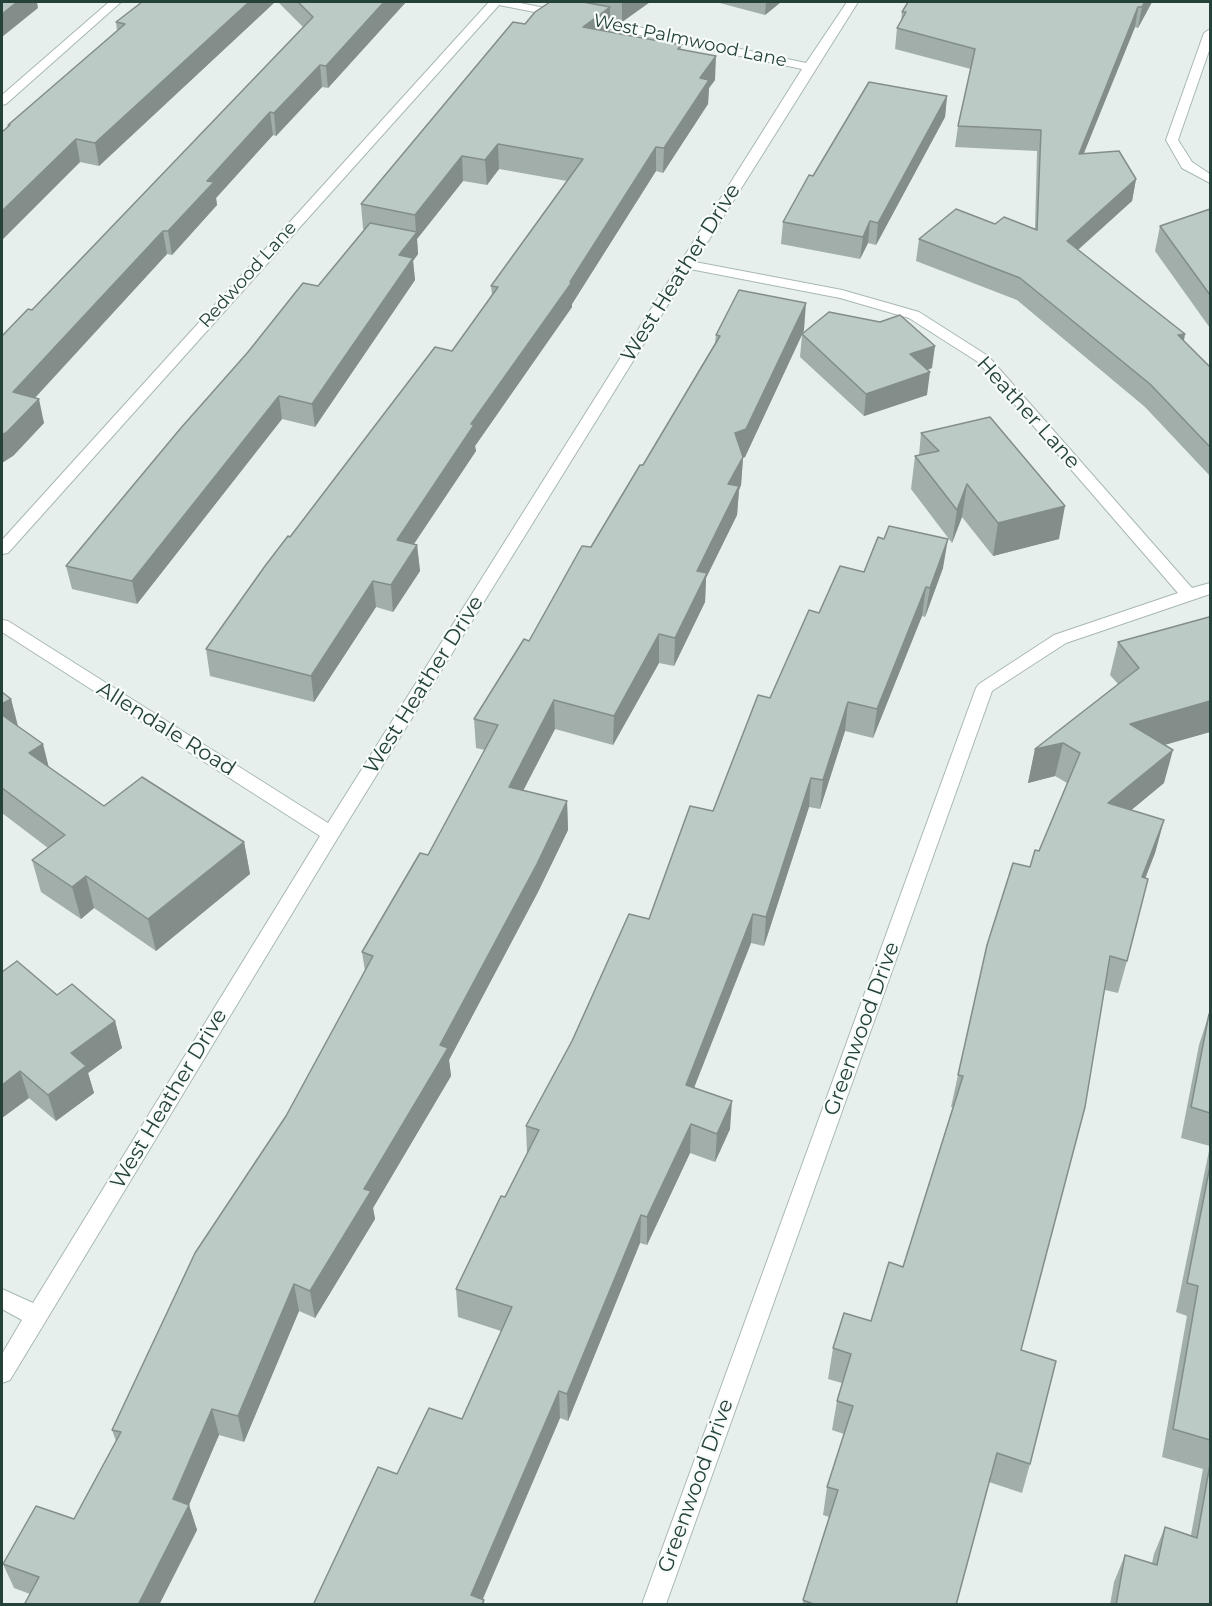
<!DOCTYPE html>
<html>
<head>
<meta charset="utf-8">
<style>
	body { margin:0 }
	#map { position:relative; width:1212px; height:1606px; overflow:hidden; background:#e6efeb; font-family:Montserrat,sans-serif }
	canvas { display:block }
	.frame { position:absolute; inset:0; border:3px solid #24423a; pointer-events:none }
</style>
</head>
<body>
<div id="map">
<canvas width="1212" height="1606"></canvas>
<div class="frame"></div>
</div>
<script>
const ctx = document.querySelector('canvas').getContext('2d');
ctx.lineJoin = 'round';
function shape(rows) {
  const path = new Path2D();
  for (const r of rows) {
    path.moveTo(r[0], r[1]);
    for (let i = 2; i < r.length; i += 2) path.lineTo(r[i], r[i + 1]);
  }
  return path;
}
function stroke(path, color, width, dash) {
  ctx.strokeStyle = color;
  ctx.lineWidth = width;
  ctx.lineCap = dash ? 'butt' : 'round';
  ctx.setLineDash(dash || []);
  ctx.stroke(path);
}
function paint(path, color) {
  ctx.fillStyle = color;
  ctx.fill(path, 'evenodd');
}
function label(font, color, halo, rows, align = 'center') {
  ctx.font = font + ' Montserrat,sans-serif';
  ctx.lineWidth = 4.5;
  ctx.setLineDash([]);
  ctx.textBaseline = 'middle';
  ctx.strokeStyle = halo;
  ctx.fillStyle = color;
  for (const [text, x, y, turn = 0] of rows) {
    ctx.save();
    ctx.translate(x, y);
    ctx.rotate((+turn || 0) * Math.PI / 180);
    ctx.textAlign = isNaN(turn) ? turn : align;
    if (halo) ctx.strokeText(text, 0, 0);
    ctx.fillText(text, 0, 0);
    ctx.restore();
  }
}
const minor = shape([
	[109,2,121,2,6,104,2,105,2,95,109,2],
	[489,2,515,2,560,11,566,14,560,17,499,5,8,553,2,554,2,540,489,2],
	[847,2,858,2,695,262,842,290,919,312,988,356,1192,588,1210,583,1210,594,1066,643,992,691,666,1604,642,1604,976,688,979,684,1054,635,1178,593,978,362,909,318,840,298,690,269,337,839,10,1380,2,1383,2,1354,22,1320,2,1309,2,1289,33,1303,320,836,2,632,2,620,8,621,328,823,802,69,587,24,581,20,587,16,806,63,847,2],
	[1210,29,1210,48,1178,140,1192,162,1210,174,1210,183,1182,168,1166,140,1204,33,1210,29]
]);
const wall = shape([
	[142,2,275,2,99,166,80,162,2,240,2,132,8,126,8,125,117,31,116,22],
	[278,2,406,2,328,88,322,87,276,136,273,135,216,198,217,205,172,255,167,254,35,398,44,423,13,456,32,310,303,27],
	[550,2,650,2,622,22,610,20,610,31,609,32,681,45,681,49,715,80,709,88,708,104,663,173,656,171,572,304,572,307,475,446,476,451,414,544,417,545,420,571,393,612,376,607,314,702,210,676,206,649,290,537,452,351,492,295,491,286,567,181,499,169,487,185,463,181,417,239,418,254,413,261,415,280,315,427,282,419,137,604,72,589,66,566,318,286,365,229,363,229,361,204,525,24],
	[716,2,781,2,765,15],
	[1152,2,1138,28,1135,27,1084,153,1136,179,1132,201,1078,250,1185,334,1184,341,1210,367,1210,476,1145,407,1017,300,916,261,919,239,995,224,1035,229,1037,151,955,147,958,126,971,69,895,49,897,28,901,22,902,12],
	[947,96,945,117,876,245,868,243,860,259,781,244,783,222,813,176],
	[1210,209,1210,328,1155,251,1160,226],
	[804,330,802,334,932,368,927,370,927,395,864,416,800,357,802,335,745,457,743,458,741,485,739,490,737,515,706,578,705,602,674,666,659,663,613,745,555,729,523,791,567,801,568,830,538,892,449,1060,451,1076,373,1208,375,1219,315,1318,299,1311,244,1442,219,1435,189,1505,197,1530,159,1605,24,1605,30,1594,14,1588,3,1564,74,1519,116,1441,112,1430,286,1116,365,971,362,952,428,855,485,750,476,748,474,719,529,641,591,547,643,465,715,343,716,335],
	[921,433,1059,539,993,556,962,517,952,543,911,489,915,456,919,455],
	[943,568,925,617,922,616,873,738,845,731,820,809,809,807,764,946,751,943,694,1088,730,1129,715,1162,690,1153,647,1245,640,1243,568,1421,560,1418,483,1599,484,1600,484,1605,313,1605,397,1474,462,1419,501,1331,458,1317,456,1289,505,1197,527,1154,526,1126,713,811,770,698,819,613,864,572],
	[1118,642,1210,732,1164,745,1164,783,1131,810,1164,820,1155,853,1145,878,1127,961,1118,993,1105,990,1021,1350,1030,1464,1022,1493,989,1482,956,1605,802,1605,829,1517,823,1515,827,1487,844,1434,832,1430,837,1401,842,1383,828,1379,833,1348,871,1321,903,1267,953,1107,951,1107,958,1075,1030,867,1039,851,1067,783,1055,776,1028,783,1035,749,1118,684,1110,675],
	[2,692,11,699,18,726,49,767,104,806,244,842,250,874,156,951,94,908,81,919,41,892,32,860,48,848,2,813],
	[2,972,57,995,115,1021,122,1048,88,1073,94,1093,56,1121,29,1098,2,1118],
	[1209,1014,1210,1015,1210,1605,1110,1605,1114,1582,1125,1555,1152,1563,1154,1554,1165,1527,1191,1535,1203,1469,1162,1457,1187,1316,1176,1312,1210,1146,1181,1138,1199,1045]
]);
const shadedWall = shape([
	[17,2,37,2,38,8,2,37,2,13],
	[249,2,275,2,99,166,95,143],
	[384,2,406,2,328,88,326,66],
	[622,2,650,2,622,22],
	[766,2,781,2,765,15],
	[1145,2,1152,2,1138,28,1142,7],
	[610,7,610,31,583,51,583,27],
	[1138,7,1135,27,1075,175,1079,154],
	[716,56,715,80,709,88,708,104,663,173,664,148,700,78],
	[320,65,322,87,276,136,274,113],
	[947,96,945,117,876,245,878,223],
	[270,112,273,135,216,198,217,205,172,255,168,231,207,181],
	[76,139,80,162,2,240,2,211],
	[498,144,499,169,487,185,485,160],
	[656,147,656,171,572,304,572,307,475,446,476,451,399,566,397,540,471,424,570,282],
	[462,156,463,181,417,239,418,254,413,261,415,280,315,427,312,404,399,255,416,233,415,215],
	[1136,179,1132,201,1063,263,1067,241],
	[870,221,868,243,860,259,863,237],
	[163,231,167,254,18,416,13,392],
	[806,303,804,330,745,457,743,458,741,485,739,490,737,515,706,578,705,602,674,666,675,638,697,571,728,484,735,433],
	[1185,334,1180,356,1178,335],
	[935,346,932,368,907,377,910,354],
	[930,372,927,395,864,416,866,394],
	[279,396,282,419,137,604,132,581],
	[39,399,44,423,13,456,2,463,2,435],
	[967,484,962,517,952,543,957,510],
	[1065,506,1059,539,993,556,998,523],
	[948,539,943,568,925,617,930,588],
	[417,545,420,571,393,612,391,585],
	[373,581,376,607,314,702,311,676],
	[926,587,922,616,873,738,877,709],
	[659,634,659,663,613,745,614,716],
	[11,699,19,731,2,736,2,704],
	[554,700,555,729,510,816,509,787],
	[1210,701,1210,732,1122,757,1130,724],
	[848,702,845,731,820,809,823,780],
	[1063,743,1055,776,1028,783,1035,749],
	[43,744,51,776,29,753],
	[1173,750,1164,783,1100,836,1108,803],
	[811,778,809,807,764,946,766,917],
	[567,801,568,830,538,892,449,1060,451,1076,373,1208,375,1219,315,1318,310,1291,440,1045],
	[1164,820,1155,853,1133,910,1142,877],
	[244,842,250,874,156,951,148,919],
	[86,876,94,908,81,919,72,887],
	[753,914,751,943,684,1113,686,1085],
	[115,1021,122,1048,88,1073,94,1093,56,1121,48,1095,71,1053],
	[20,1071,29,1098,2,1118,2,1085],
	[732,1101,730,1129,715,1162,717,1134],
	[691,1124,690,1153,647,1245,647,1217],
	[641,1215,640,1243,568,1421,567,1394],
	[294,1284,299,1311,244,1442,238,1416],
	[559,1391,560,1418,480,1605,471,1595],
	[212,1409,219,1435,185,1514,189,1505,197,1530,159,1605,138,1605,173,1499]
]);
const building = shape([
	[2,2,17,2,2,14,2,2],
	[142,2,249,2,95,143,76,139,2,211,2,132,10,125,8,125,125,24,116,22,142,2],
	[298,2,384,2,326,66,320,65,274,113,270,112,207,181,214,182,168,231,163,231,13,392,39,399,7,432,2,435,2,336,28,309,32,310,313,17,298,2],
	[550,2,583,2,610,7,583,27,681,45,678,49,716,56,700,78,709,80,664,148,656,147,570,282,572,282,471,424,474,425,397,540,417,545,391,585,373,581,311,676,206,649,265,566,288,536,290,537,435,347,452,351,498,287,491,286,583,159,498,144,485,160,462,156,415,215,361,204,513,22,525,24,535,12,550,2],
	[908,2,1145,2,1142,7,1138,7,1079,154,1119,151,1136,179,1067,241,1185,334,1178,335,1210,367,1210,447,1150,384,1020,278,919,239,956,209,995,224,1004,217,1037,230,1041,130,958,126,975,49,897,28,906,12,902,12,908,2],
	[869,82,947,96,878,223,870,221,863,237,783,222,809,175,813,176,869,82],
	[1210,209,1210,295,1160,226,1210,209],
	[370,223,417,232,399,255,413,258,312,404,279,396,132,581,66,566,180,429,248,352,303,283,318,286,370,223],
	[739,290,806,303,746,429,735,433,743,457,728,484,739,486,697,571,707,573,675,638,659,634,614,716,554,700,509,787,567,801,537,864,440,1045,448,1048,364,1189,371,1191,310,1291,294,1284,238,1416,212,1409,173,1499,189,1505,138,1605,24,1605,39,1577,3,1564,36,1506,74,1519,121,1432,112,1430,195,1253,286,1116,373,956,362,952,420,853,428,855,498,725,474,719,524,639,529,641,582,546,591,547,640,465,643,465,720,336,716,335,739,290],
	[829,312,880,322,900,315,935,346,910,354,930,372,866,394,802,334,829,312],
	[990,417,1065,506,998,523,967,484,957,510,915,456,939,451,921,433,990,417],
	[889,526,948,539,930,588,926,587,877,709,848,702,823,780,811,778,766,917,753,914,686,1085,732,1101,717,1134,691,1124,647,1217,641,1215,567,1394,559,1391,471,1595,484,1600,482,1605,313,1605,378,1467,397,1474,429,1408,462,1419,512,1307,456,1289,501,1196,505,1197,539,1130,526,1126,572,1041,629,914,649,919,690,806,713,811,758,695,770,698,809,610,819,613,840,566,864,572,878,537,884,539,889,526],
	[1209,617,1210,617,1210,701,1130,724,1173,750,1108,803,1164,820,1142,877,1148,879,1127,961,1110,956,1085,1107,1021,1350,1056,1361,1030,1464,997,1453,956,1605,816,1605,803,1600,838,1490,827,1487,853,1406,837,1401,851,1354,833,1348,844,1313,871,1321,889,1262,903,1267,963,1076,958,1075,987,945,1013,863,1030,867,1035,850,1039,851,1080,753,1063,743,1035,749,1139,668,1118,642,1209,617],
	[2,692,11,699,2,704,2,692],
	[2,715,43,744,29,753,104,806,142,777,244,842,148,919,86,876,72,887,32,860,65,835,2,788,2,715],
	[17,961,57,995,72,984,115,1021,71,1053,86,1066,48,1095,20,1071,2,1085,2,972,17,961],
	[1209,1014,1210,1015,1210,1113,1191,1107,1209,1014],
	[1210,1166,1210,1440,1173,1429,1198,1286,1187,1283,1210,1166],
	[1210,1464,1210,1605,1116,1605,1125,1555,1157,1565,1165,1527,1197,1538,1210,1464]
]);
const farStreetnames = [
	["West Palmwood Lane",690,41,12],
	["Redwood Lane",248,275,-48]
];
const streetNames = [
	["West Heather Drive",681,273,-58],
	["Heather Lane",1028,413,48],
	["West Heather Drive",424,685,-58],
	["Allendale Road",166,729,32],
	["Greenwood Drive",862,1029,-70],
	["West Heather Drive",169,1099,-59],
	["Greenwood Drive",696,1486,-70]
];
stroke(minor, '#a8b8b2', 2);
paint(minor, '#fff');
paint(wall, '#a1aea9');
paint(shadedWall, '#838d89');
paint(building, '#bbcac4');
stroke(building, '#838d89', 1.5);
label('18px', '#24423a', '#f7fbf9', farStreetnames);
label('21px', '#24423a', '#f7fbf9', streetNames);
</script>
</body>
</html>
